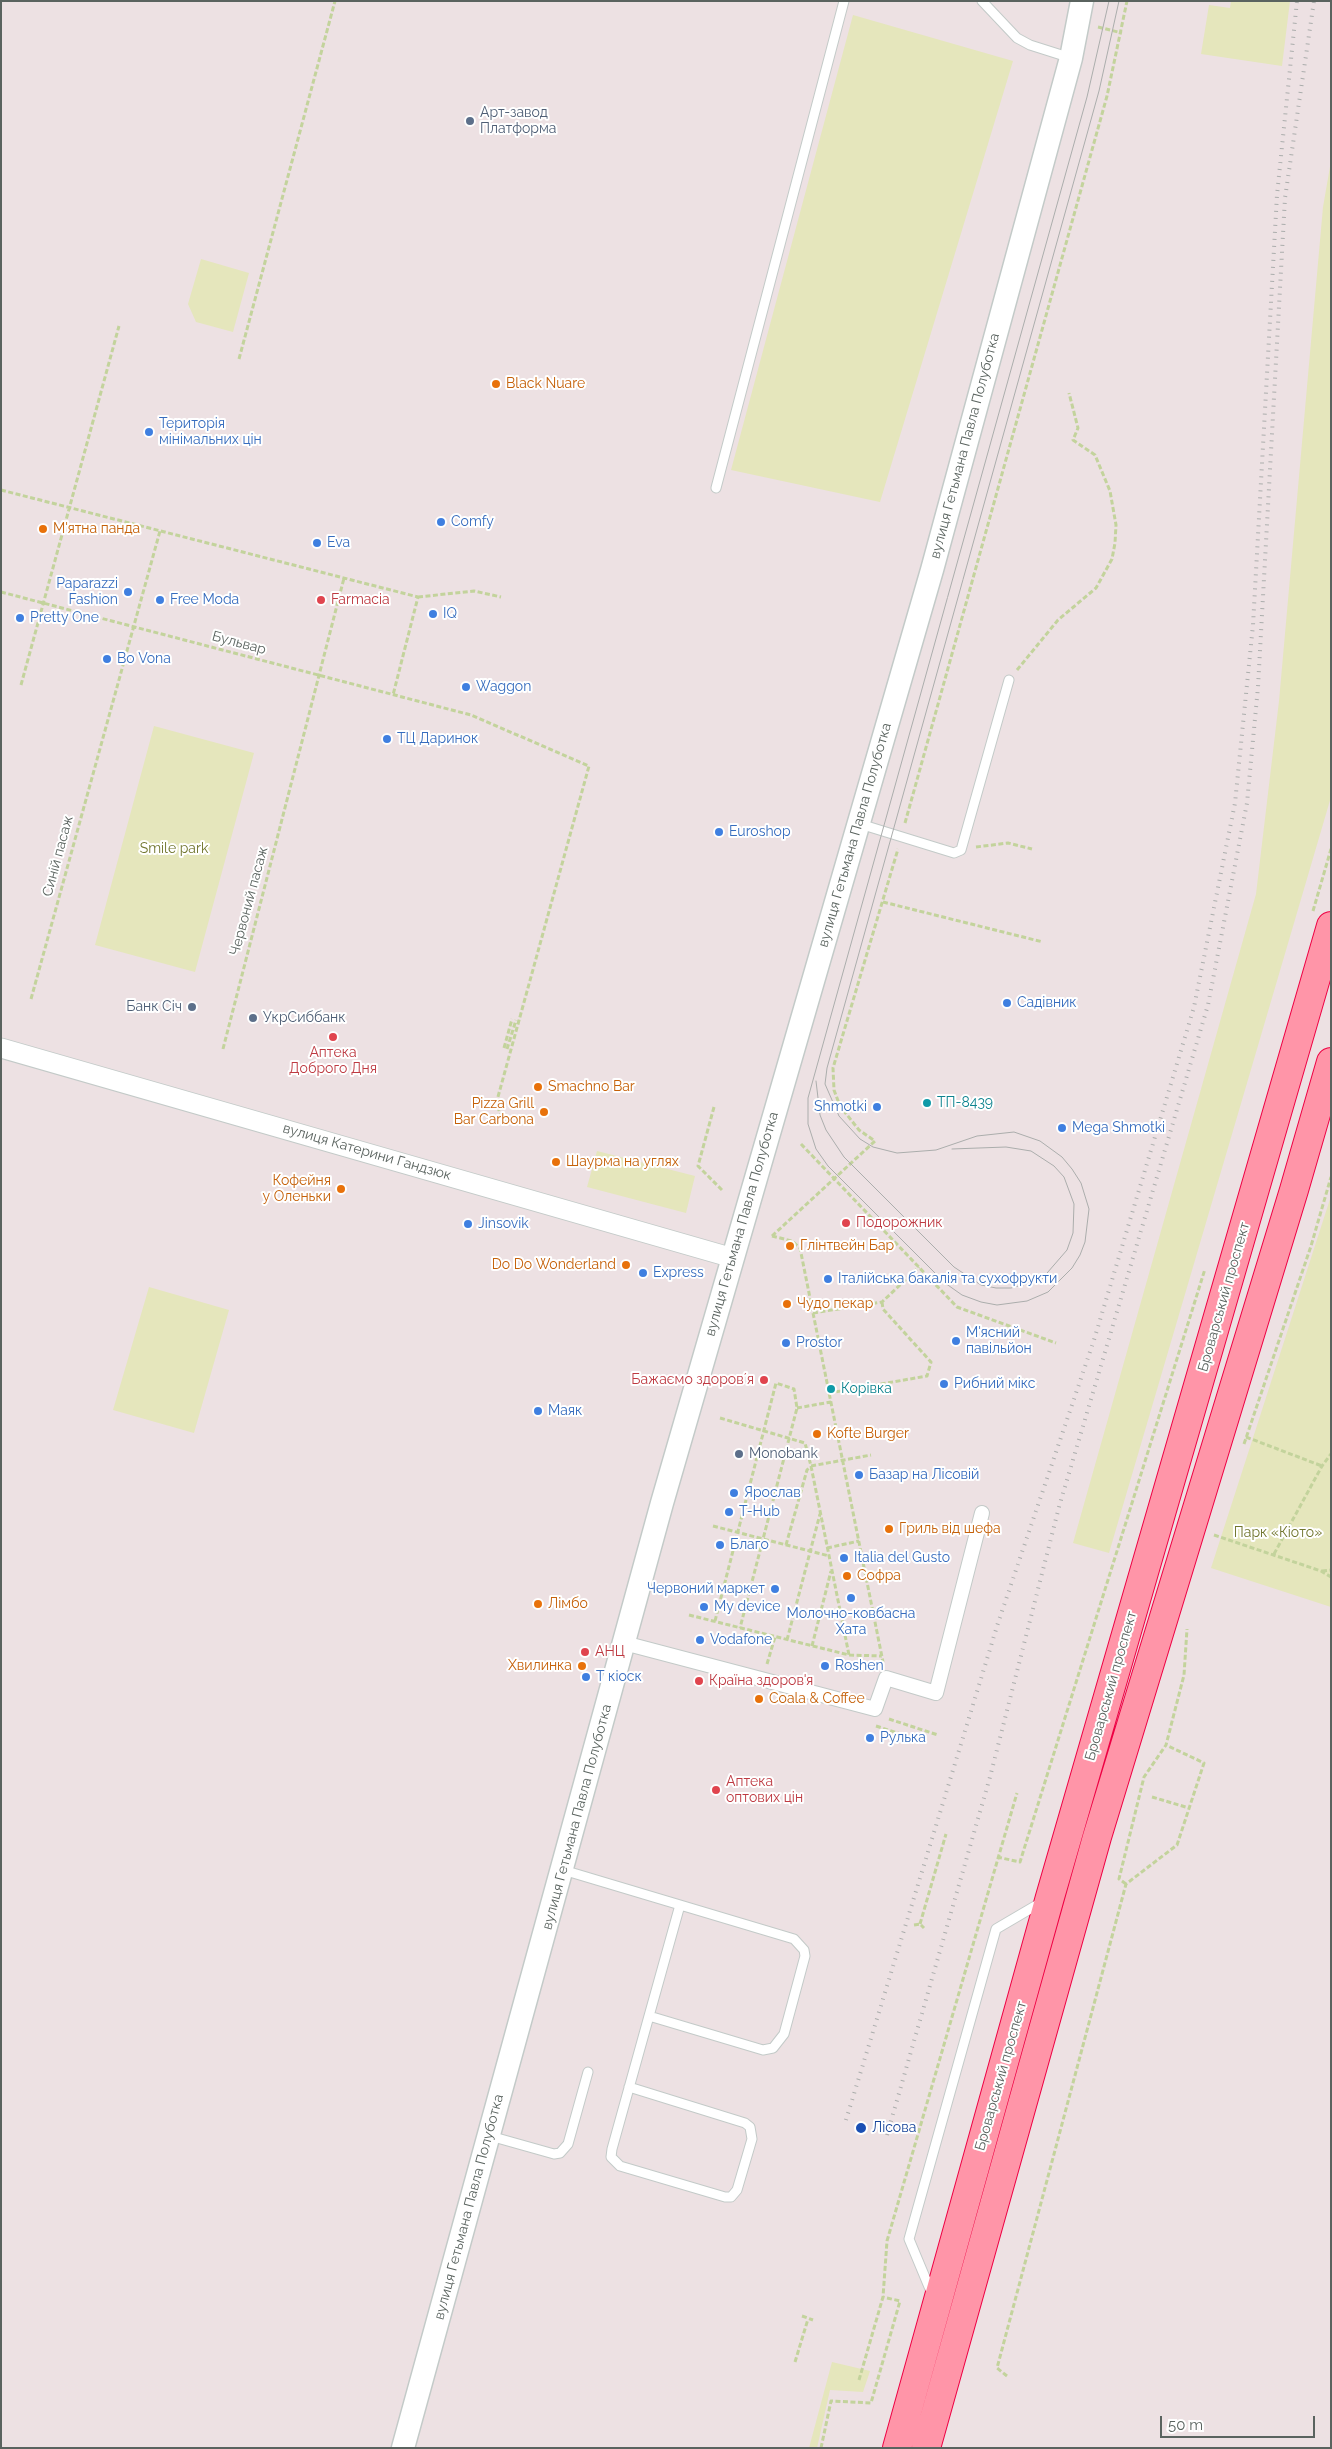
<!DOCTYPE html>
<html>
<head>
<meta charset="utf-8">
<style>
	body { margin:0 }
	#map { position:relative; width:1332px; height:2449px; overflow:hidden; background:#ede1e3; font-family:Raleway,sans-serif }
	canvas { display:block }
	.frame { position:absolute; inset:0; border:2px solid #5a635f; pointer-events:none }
	.scale { position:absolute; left:1160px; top:2416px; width:155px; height:22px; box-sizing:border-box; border:2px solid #5a635f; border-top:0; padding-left:6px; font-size:15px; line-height:18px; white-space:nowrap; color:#5a635f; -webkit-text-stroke:4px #fff; paint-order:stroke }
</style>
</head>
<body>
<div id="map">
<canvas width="1332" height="2449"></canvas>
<div class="frame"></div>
<div class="scale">50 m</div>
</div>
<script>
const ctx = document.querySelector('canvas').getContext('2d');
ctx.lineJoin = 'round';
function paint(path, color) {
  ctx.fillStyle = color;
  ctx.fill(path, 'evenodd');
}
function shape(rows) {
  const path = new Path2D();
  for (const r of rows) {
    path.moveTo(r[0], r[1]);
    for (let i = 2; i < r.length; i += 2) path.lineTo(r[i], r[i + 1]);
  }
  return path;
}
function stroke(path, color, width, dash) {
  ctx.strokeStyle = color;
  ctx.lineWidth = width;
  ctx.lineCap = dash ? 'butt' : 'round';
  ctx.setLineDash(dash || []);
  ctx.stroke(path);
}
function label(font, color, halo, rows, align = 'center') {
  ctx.font = font + ' Raleway,sans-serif';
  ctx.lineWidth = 4;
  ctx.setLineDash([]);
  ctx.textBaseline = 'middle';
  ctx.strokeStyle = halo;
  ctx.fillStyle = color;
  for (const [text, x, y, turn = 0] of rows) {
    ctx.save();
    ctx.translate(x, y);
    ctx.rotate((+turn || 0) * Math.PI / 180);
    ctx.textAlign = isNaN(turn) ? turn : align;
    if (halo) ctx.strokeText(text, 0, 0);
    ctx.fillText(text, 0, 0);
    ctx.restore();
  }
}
const green = shape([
	[1231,1,1290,1,1282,66,1201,54,1209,5,1230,8],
	[853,15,1013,61,880,502,731,470],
	[1331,161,1331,797,1109,1553,1073,1543,1256,894,1279,701,1323,207],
	[201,259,249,273,233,332,196,322,188,304],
	[154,726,254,753,195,972,95,945],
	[597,1151,695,1176,686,1213,587,1187],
	[1331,1196,1331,1607,1211,1568],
	[149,1287,229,1310,194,1433,113,1410],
	[832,2362,870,2371,863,2392,830,2390,817,2448,809,2448]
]);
const path = shape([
	[1098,27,1122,33],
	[239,359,335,1],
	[1,490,418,597,393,695],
	[1,592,471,715,589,766,496,1104,506,1125],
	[418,597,474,591,501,597],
	[1017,670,1058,620,1096,588,1112,559,1115,543,1116,525,1110,491,1095,455,1073,440,1078,428,1069,393],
	[21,685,119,326],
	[905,823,1107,96,1127,1],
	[976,847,1008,843,1032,849],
	[883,902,1043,942],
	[1313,911,1331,849],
	[31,999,160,531],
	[504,1048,512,1019],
	[223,1049,344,578],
	[507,1049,516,1020],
	[714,1107,698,1166,722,1190],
	[801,1144,957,1307,1056,1343],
	[772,1236,875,1141,859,1130,840,1106,834,1090,833,1068,898,849],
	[772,1236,792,1241,800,1248,883,1662],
	[813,1313,882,1302,919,1267],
	[829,1393,927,1376,931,1362,883,1309,882,1302],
	[797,1408,831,1402],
	[720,1418,805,1443,811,1466,871,1455],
	[1246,1437,1322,1466],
	[1244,1444,1311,1246,1331,1177],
	[811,1466,849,1655],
	[713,1526,829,1556],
	[1214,1535,1321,1571,1331,1577],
	[786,1545,807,1470,810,1467],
	[827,1548,859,1541],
	[1274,1554,1322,1466,1331,1454],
	[1322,1571,1331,1570],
	[689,1615,849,1655,882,1656],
	[715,1621,776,1383,794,1389,797,1408,740,1628],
	[787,1640,820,1514],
	[812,1646,831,1571],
	[767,1664,775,1637],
	[889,1719,938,1735],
	[876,1726,910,1737],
	[1152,1797,1189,1808],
	[997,1857,1020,1862,1205,1269],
	[1126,1884,1119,1879,1144,1777,1166,1745,1184,1675,1187,1629],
	[920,1924,946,1834],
	[914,1925,920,1924,924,1928],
	[802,2316,813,2320],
	[795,2362,808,2319],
	[1007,2376,997,2368,1126,1884,1177,1845,1204,1763,1166,1745],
	[859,2380,883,2297,887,2241,1017,1793],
	[821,2448,831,2401,871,2403,900,2301,883,2297]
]);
const service = shape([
	[982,1,1017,38,1030,45,1071,58],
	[716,488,844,1],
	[860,824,954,853,961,850,1009,680],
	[563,1870,794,1939,804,1950,805,1956,784,2034,773,2048,763,2050,649,2016,612,2149,611,2157,620,2166,725,2197,731,2197,737,2190,752,2139,750,2127,745,2123,629,2087],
	[649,2016,680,1905],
	[490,2136,554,2154,560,2153,568,2144,588,2072],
	[932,2294,909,2239,996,1929,1042,1902]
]);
const pedestrian = shape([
	[624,1643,875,1709,886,1678,936,1693,982,1513]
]);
const minor = shape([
	[1,1048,733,1258]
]);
const tertiary = shape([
	[403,2448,662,1503,932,570,1071,58,1082,1]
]);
const trunk = shape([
	[897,2448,1050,1897,1331,926],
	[926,2448,1097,1837,1294,1190,1331,1062]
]);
const tram = shape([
	[1109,1,1087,97,808,1098,808,1124,816,1149,828,1166,945,1283,962,1295,981,1302,997,1305,1027,1301,1048,1292,1072,1268,1080,1255,1085,1242,1089,1209,1081,1183,1072,1169,1062,1157,1040,1141,1014,1132,977,1136,936,1150,897,1153,873,1147,860,1139,839,1116,825,1084,827,1068,1099,91,1119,1],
	[816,1081,820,1115,826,1130,844,1157,954,1267,981,1285,996,1288,1011,1288,1041,1280,1067,1250,1073,1233,1074,1204,1064,1177,1054,1166,1031,1151,1006,1147,952,1149]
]);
const rail = shape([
	[846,2120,998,1623,1094,1340,1194,1007,1235,803,1253,625,1277,195,1297,1],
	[887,2135,990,1777,1059,1507,1208,1005,1247,803,1258,687,1285,198,1314,1]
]);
const markers = [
	[470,121,5,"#5c6f8a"],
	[496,384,5,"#e8710a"],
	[149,432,5,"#3f7fe0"],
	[441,522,5,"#3f7fe0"],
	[43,529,5,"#e8710a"],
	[317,543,5,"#3f7fe0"],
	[128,592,5,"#3f7fe0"],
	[160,600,5,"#3f7fe0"],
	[321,600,5,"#e0444e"],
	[433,614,5,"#3f7fe0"],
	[20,618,5,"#3f7fe0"],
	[107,659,5,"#3f7fe0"],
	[466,687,5,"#3f7fe0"],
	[387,739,5,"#3f7fe0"],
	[719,832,5,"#3f7fe0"],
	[1007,1003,5,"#3f7fe0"],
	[192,1007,5,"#5c6f8a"],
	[253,1018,5,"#5c6f8a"],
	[333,1037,5,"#e0444e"],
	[538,1087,5,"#e8710a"],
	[927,1103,5,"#0f9aa8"],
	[877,1107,5,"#3f7fe0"],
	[544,1112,5,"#e8710a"],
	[1062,1128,5,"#3f7fe0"],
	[556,1162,5,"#e8710a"],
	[341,1189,5,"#e8710a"],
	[846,1223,5,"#e0444e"],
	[468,1224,5,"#3f7fe0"],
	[790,1246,5,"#e8710a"],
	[626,1265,5,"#e8710a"],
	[643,1273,5,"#3f7fe0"],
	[828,1279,5,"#3f7fe0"],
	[787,1304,5,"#e8710a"],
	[956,1341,5,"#3f7fe0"],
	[786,1343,5,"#3f7fe0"],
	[764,1380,5,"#e0444e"],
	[944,1384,5,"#3f7fe0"],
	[831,1389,5,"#0f9aa8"],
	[538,1411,5,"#3f7fe0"],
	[817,1434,5,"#e8710a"],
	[739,1454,5,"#5c6f8a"],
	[859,1475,5,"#3f7fe0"],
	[734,1493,5,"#3f7fe0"],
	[729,1512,5,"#3f7fe0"],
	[889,1529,5,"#e8710a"],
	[720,1545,5,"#3f7fe0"],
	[844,1558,5,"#3f7fe0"],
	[847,1576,5,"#e8710a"],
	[775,1589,5,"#3f7fe0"],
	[851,1598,5,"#3f7fe0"],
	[538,1604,5,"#e8710a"],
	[704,1607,5,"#3f7fe0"],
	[700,1640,5,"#3f7fe0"],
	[585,1652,5,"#e0444e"],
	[582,1666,5,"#e8710a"],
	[825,1666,5,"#3f7fe0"],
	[586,1677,5,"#3f7fe0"],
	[699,1681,5,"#e0444e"],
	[759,1699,5,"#e8710a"],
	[870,1738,5,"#3f7fe0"],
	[716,1790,5,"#e0444e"],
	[861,2128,6,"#1a4fb4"]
];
const serviceNames = [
	["Арт-завод",480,113],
	["Платформа",480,129],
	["Банк Січ",182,1007,"right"],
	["УкрСиббанк",263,1018],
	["Monobank",749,1454]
];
const foodNames = [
	["Black Nuare",506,384],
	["М'ятна панда",53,529],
	["Smachno Bar",548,1087],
	["Pizza Grill",534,1104,"right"],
	["Bar Carbona",534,1120,"right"],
	["Шаурма на углях",566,1162],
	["Кофейня",331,1181,"right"],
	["у Оленьки",331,1197,"right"],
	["Глінтвейн Бар",800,1246],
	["Do Do Wonderland",616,1265,"right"],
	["Чудо пекар",797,1304],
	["Kofte Burger",827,1434],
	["Гриль від шефа",899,1529],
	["Софра",857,1576],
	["Лімбо",548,1604],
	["Хвилинка",572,1666,"right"],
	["Coala & Coffee",769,1699]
];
const shopNames = [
	["Територія",159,424],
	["мінімальних цін",159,440],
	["Comfy",451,522],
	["Eva",327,543],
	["Paparazzi",118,584,"right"],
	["Fashion",118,600,"right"],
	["Free Moda",170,600],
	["IQ",443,614],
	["Pretty One",30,618],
	["Bo Vona",117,659],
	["Waggon",476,687],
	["ТЦ Даринок",397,739],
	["Euroshop",729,832],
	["Садівник",1017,1003],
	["Shmotki",867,1107,"right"],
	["Mega Shmotki",1072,1128],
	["Jinsovik",478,1224],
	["Express",653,1273],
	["Італійська бакалія та сухофрукти",838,1279],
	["М'ясний",966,1333],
	["павільйон",966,1349],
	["Prostor",796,1343],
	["Рибний мікс",954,1384],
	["Маяк",548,1411],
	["Базар на Лісовій",869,1475],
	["Ярослав",744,1493],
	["T-Hub",739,1512],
	["Благо",730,1545],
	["Italia del Gusto",854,1558],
	["Червоний маркет",765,1589,"right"],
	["My device",714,1607],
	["Молочно-ковбасна",851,1614,"center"],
	["Хата",851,1630,"center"],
	["Vodafone",710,1640],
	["Roshen",835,1666],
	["Т кіоск",596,1677],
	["Рулька",880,1738]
];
const streetNames = [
	["вулиця Гетьмана Павла Полуботка",965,446,-75],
	["Бульвар",239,643,15],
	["вулиця Гетьмана Павла Полуботка",855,835,-74],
	["Синій пасаж",58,856,-75],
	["Червоний пасаж",249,901,-75],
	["вулиця Катерини Гандзюк",367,1152,16],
	["вулиця Гетьмана Павла Полуботка",742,1224,-74],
	["Броварський проспект",1224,1297,-74],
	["Броварський проспект",1111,1686,-74],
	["вулиця Гетьмана Павла Полуботка",577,1817,-75],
	["Броварський проспект",1001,2076,-74],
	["вулиця Гетьмана Павла Полуботка",469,2207,-75]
];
const healthNames = [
	["Farmacia",331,600],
	["Аптека",333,1053,"center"],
	["Доброго Дня",333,1069,"center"],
	["Подорожник",856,1223],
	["Бажаємо здоровʼя",754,1380,"right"],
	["АНЦ",595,1652],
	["Країна здоров'я",709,1681],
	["Аптека",726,1782],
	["оптових цін",726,1798]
];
const parkNames = [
	["Smile park",174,849],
	["Парк «Кіото»",1278,1533]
];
const cultureNames = [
	["ТП-8439",937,1103],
	["Корівка",841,1389]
];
const transitNames = [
	["Лісова",872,2128]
];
paint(green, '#e5e6bc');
stroke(service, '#c3cac8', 11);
stroke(pedestrian, '#c3cac8', 16);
stroke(minor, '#c3cac8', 21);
stroke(tertiary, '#c3cac8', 25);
stroke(trunk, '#ee0043', 30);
stroke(path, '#c3d39c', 3, [5, 2.5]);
stroke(service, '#fff', 9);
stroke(pedestrian, '#fff', 14);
stroke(minor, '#fff', 19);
stroke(tertiary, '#fff', 22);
stroke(trunk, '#ff95a8', 28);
stroke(tram, '#abadac', 1);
stroke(rail, '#abadac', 4, [1, 6]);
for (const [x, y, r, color] of markers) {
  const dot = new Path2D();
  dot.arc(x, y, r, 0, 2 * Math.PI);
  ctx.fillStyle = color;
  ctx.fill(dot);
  stroke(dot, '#fff', 2);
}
label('14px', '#4e5e75', '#fff', serviceNames, 'left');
label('14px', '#c56008', '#fff', foodNames, 'left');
label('14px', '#366cbe', '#fff', shopNames, 'left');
label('14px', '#5a635f', '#fff', streetNames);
label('14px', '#be3a42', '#fff', healthNames, 'left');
label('14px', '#71762e', '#fff', parkNames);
label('14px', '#0d838f', '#fff', cultureNames, 'left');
label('14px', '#164399', '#fff', transitNames, 'left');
</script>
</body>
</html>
